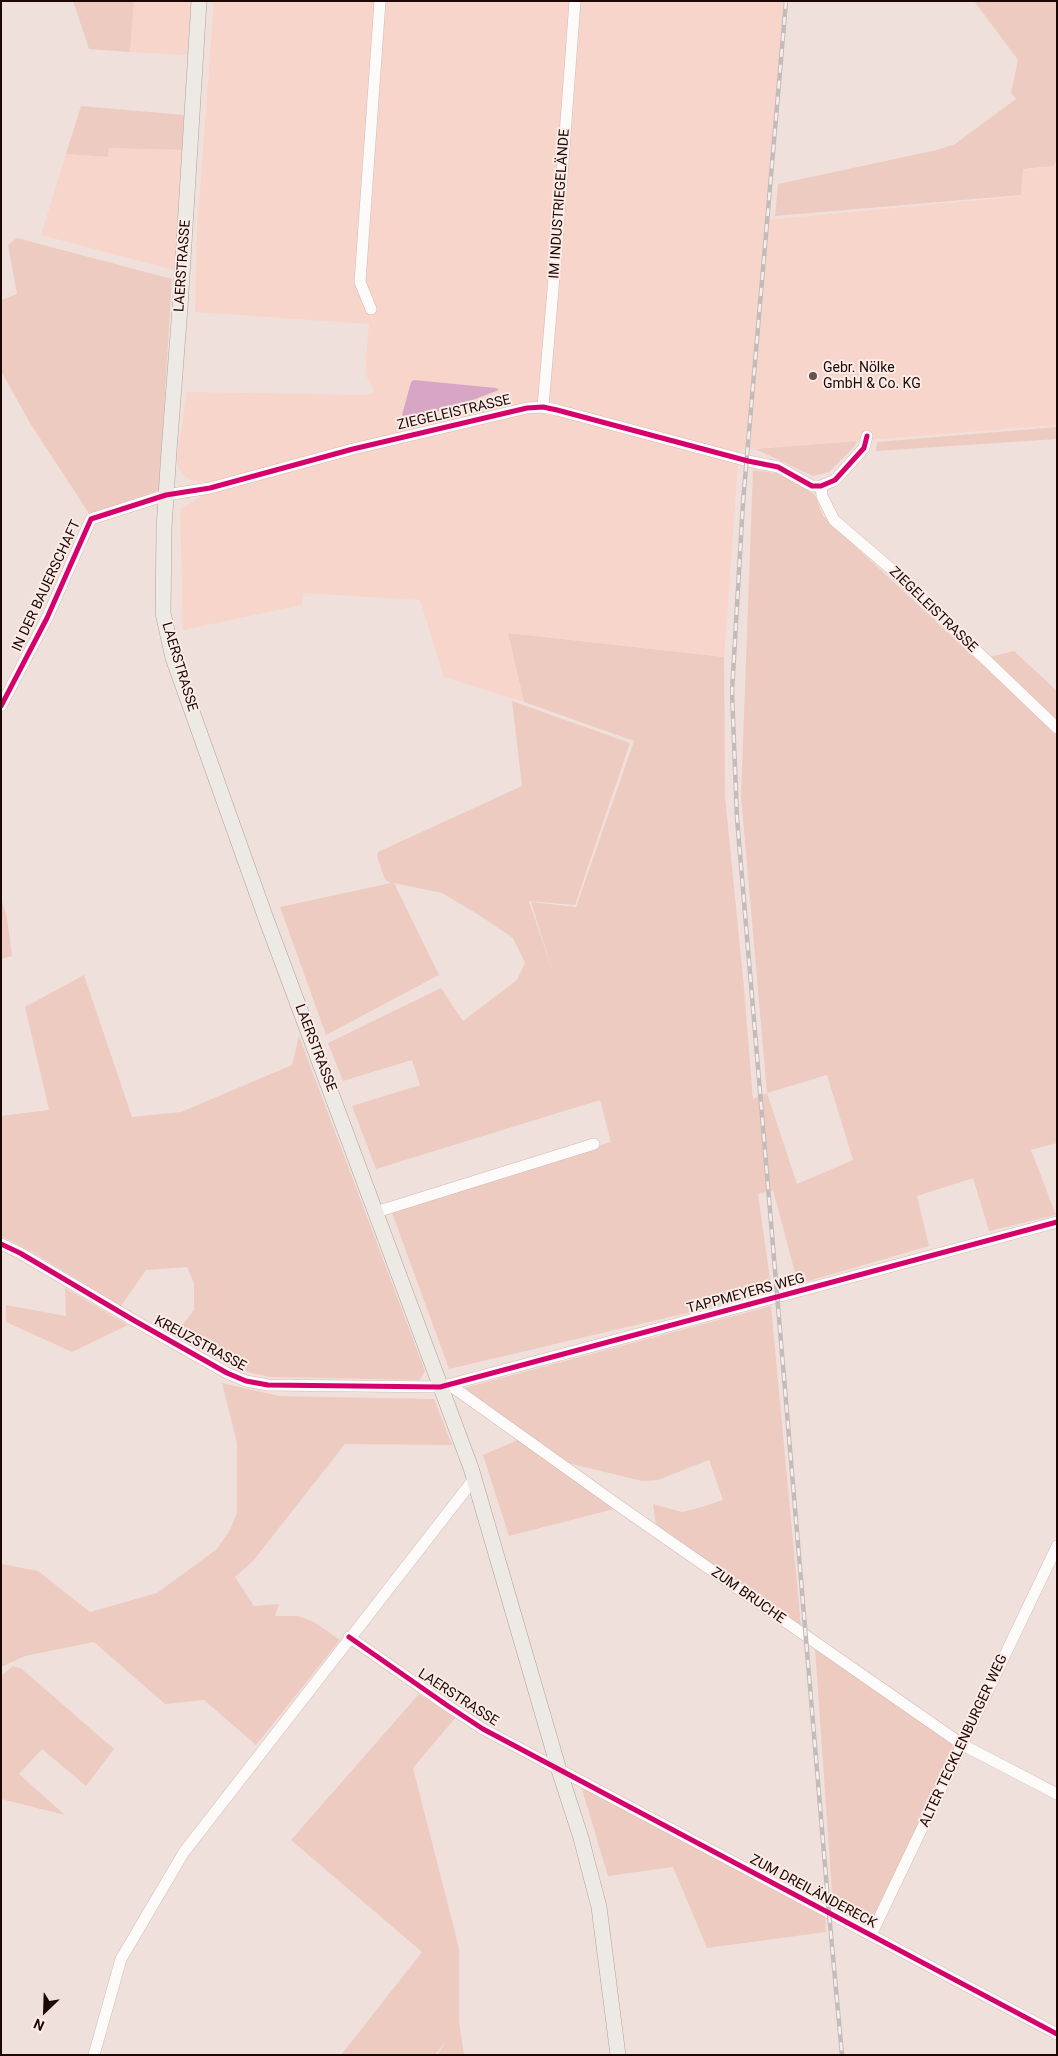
<!DOCTYPE html>
<html>
<head>
<meta charset="utf-8">
<style>
	body { margin:0 }
	#map { position:relative; width:1058px; height:2056px; overflow:hidden; background:#f0e0db; font-family:Roboto,sans-serif }
	canvas { display:block }
	.frame { position:absolute; inset:0; border:2px solid #1d0703; pointer-events:none }
	.north { position:absolute; left:20px; top:1986px; width:50px; height:50px; -webkit-text-stroke:4px #fbece8; paint-order:stroke; rotate:204deg; font-size:14px; font-weight:700; line-height:20px; text-align:center; color:#1d0703 }
	.north::after { content:''; display:block; margin:auto; width:18px; height:22px; background:#1d0703; clip-path:polygon(50% 0,100% 100%,50% 72%,0 100%) }
</style>
</head>
<body>
<div id="map">
<canvas width="1058" height="2056"></canvas>
<div class="frame"></div>
<div class="north">N</div>
</div>
<script>
const ctx = document.querySelector('canvas').getContext('2d');
ctx.lineJoin = 'round';
function paint(path, color) {
  ctx.fillStyle = color;
  ctx.fill(path, 'evenodd');
}
function shape(rows) {
  const path = new Path2D();
  for (const r of rows) {
    path.moveTo(r[0], r[1]);
    for (let i = 2; i < r.length; i += 2) path.lineTo(r[i], r[i + 1]);
  }
  return path;
}
function stroke(path, color, width, dash) {
  ctx.strokeStyle = color;
  ctx.lineWidth = width;
  ctx.lineCap = dash ? 'butt' : 'round';
  ctx.setLineDash(dash || []);
  ctx.stroke(path);
}
function label(font, color, halo, rows, align = 'center') {
  ctx.font = font + ' Roboto,sans-serif';
  ctx.lineWidth = 4;
  ctx.setLineDash([]);
  ctx.textBaseline = 'middle';
  ctx.strokeStyle = halo;
  ctx.fillStyle = color;
  for (const [text, x, y, turn = 0] of rows) {
    ctx.save();
    ctx.translate(x, y);
    ctx.rotate((+turn || 0) * Math.PI / 180);
    ctx.textAlign = isNaN(turn) ? turn : align;
    if (halo) ctx.strokeText(text, 0, 0);
    ctx.fillText(text, 0, 0);
    ctx.restore();
  }
}
const built = shape([
	[134,1,192,1,188,55,130,52],
	[214,1,784,1,766,220,1021,196,1023,170,1055,166,1057,158,1057,425,739,450,724,657,508,633,524,702,444,677,420,600,303,593,302,605,183,630,180,509,203,495,204,482,191,480,184,476,177,465,177,458,187,392,367,395,374,391,365,373,369,324,195,312,197,231],
	[109,148,182,150,174,270,41,235,66,154,108,157]
]);
const green = shape([
	[73,1,134,1,130,52,89,49],
	[974,1,1057,1,1057,158,1054,166,1023,169,1021,195,775,216,778,184,937,150,955,144,1016,99,1011,93,1018,60],
	[81,106,184,115,182,150,109,148,108,157,66,154],
	[17,238,172,279,159,490,90,515,30,423,1,371,1,300,17,294,8,245],
	[1057,427,1057,439,876,451,877,442],
	[857,441,853,448,829,472,813,476,755,449],
	[753,470,783,474,815,495,823,516,977,660,1014,651,1057,691,1057,1143,1031,1150,1056,1215,989,1231,973,1178,917,1196,929,1246,798,1284,773,1190,758,1194,772,1293,449,1369,391,1210,611,1142,600,1100,376,1169,352,1106,420,1085,412,1060,343,1081,328,1043,441,988,463,1021,517,980,525,963,513,938,479,915,442,893,394,883,439,975,326,1035,280,907,391,883,385,880,377,856,378,852,522,786,512,701,630,743,575,905,529,901,553,973,531,902,576,907,634,741,524,702,508,633,724,657,725,796,744,988,753,1099,767,1093,741,796],
	[827,1075,853,1160,797,1184,767,1093],
	[1,898,7,918,12,956,1,959],
	[84,975,132,1117,181,1112,292,1065,299,1036,425,1371,420,1380,269,1377,248,1372,174,1336,194,1310,194,1283,187,1267,146,1270,121,1306,32,1252,1,1236,1,1116,49,1110,25,1007],
	[65,1288,128,1325,72,1352,6,1322,6,1305,66,1316],
	[771,1306,801,1627,656,1526,653,1504,682,1512,702,1507,723,1500,709,1460,658,1480,642,1481,564,1462,464,1388],
	[222,1383,279,1396,434,1399,452,1445,345,1444,253,1561,235,1577,254,1606,279,1604,275,1616,298,1616,314,1622,340,1640,256,1745,204,1700,165,1704,94,1642,25,1656,1,1667,1,1564,38,1571,90,1612,157,1593,217,1549,231,1528,237,1513,237,1443],
	[520,1439,618,1508,509,1536,483,1455],
	[815,1648,957,1746,869,1928,833,1908],
	[13,1666,22,1669,114,1749,86,1786,42,1749,19,1774,65,1815,1,1799,1,1676],
	[419,1694,456,1717,413,1768,459,1948,459,2021,464,2055,437,2055,446,2041,435,2055,341,2055,422,1952,291,1840],
	[581,1786,825,1915,826,1932,707,1948,673,1867,608,1876]
]);
const water = shape([
	[414,380,496,388,499,390,467,402,453,410,427,412,407,418,402,415,411,382]
]);
const minor = shape([
	[371,309,360,282,380,1],
	[543,407,557,242,575,1],
	[821,486,822,496,834,520,890,568,1057,728],
	[1,706,47,618,91,519,166,495,210,488,353,449,527,408,543,407,557,410,748,461,778,467,812,486,821,486,835,480,864,448,867,436],
	[376,1212,594,1144],
	[1,1244,20,1253,135,1321,227,1373,246,1381,268,1385,440,1387,1057,1222],
	[448,1385,457,1390,625,1510,963,1745,1057,1794],
	[349,1637,448,1706,483,1729,1057,2034],
	[871,1935,1057,1546],
	[94,2055,121,1959,184,1852,474,1479]
]);
const major = shape([
	[199,1,180,308,169,451,164,528,163,613,173,658,265,916,471,1468,559,1770,581,1838,599,1907,618,2055]
]);
const rail = shape([
	[786,1,743,502,732,692,737,818,829,1913,842,2055]
]);
const cycleway = shape([
	[1,706,47,618,91,519,166,495,210,488,353,449,527,408,543,407,557,410,748,461,778,467,812,486,821,486,835,480,864,448,867,436],
	[1,1244,20,1253,135,1321,227,1373,246,1381,268,1385,440,1387,1057,1222],
	[349,1637,448,1706,483,1729,1057,2034]
]);
const markers = [
	[813,376,5,"#67534f"]
];
const streetNames = [
	["IM INDUSTRIEGELÄNDE",560,204,-86],
	["LAERSTRASSE",183,266,-86],
	["ZIEGELEISTRASSE",454,413,-13],
	["IN DER BAUERSCHAFT",47,586,-65],
	["ZIEGELEISTRASSE",933,610,44],
	["LAERSTRASSE",179,667,73],
	["LAERSTRASSE",315,1048,69],
	["TAPPMEYERS WEG",746,1294,-15],
	["KREUZSTRASSE",200,1344,28],
	["ZUM BRUCHE",748,1596,35],
	["LAERSTRASSE",458,1698,33],
	["ALTER TECKLENBURGER WEG",964,1741,-65],
	["ZUM DREILÄNDERECK",813,1892,28]
];
const poiNames = [
	["Gebr. Nölke",823,368],
	["GmbH & Co. KG",823,384]
];
paint(built, '#f7d5cb');
paint(green, '#edcbc1');
paint(water, '#d7a6c5');
stroke(minor, '#d0bbb6', 12);
stroke(major, '#afa498', 16);
stroke(minor, '#fdfafa', 11);
stroke(major, '#ede9e4', 15);
stroke(rail, '#c2bdbc', 4.5);
stroke(rail, '#fbece8', 2.5, [8]);
stroke(cycleway, '#d6006c', 5);
for (const [x, y, r, color] of markers) {
  const dot = new Path2D();
  dot.arc(x, y, r, 0, 2 * Math.PI);
  ctx.fillStyle = color;
  ctx.fill(dot);
  stroke(dot, '#fbece8', 2);
}
label('14px', '#1d0703', '#fbece8', streetNames);
label('14px', '#1d0703', '#fbece8', poiNames, 'left');
</script>
</body>
</html>
